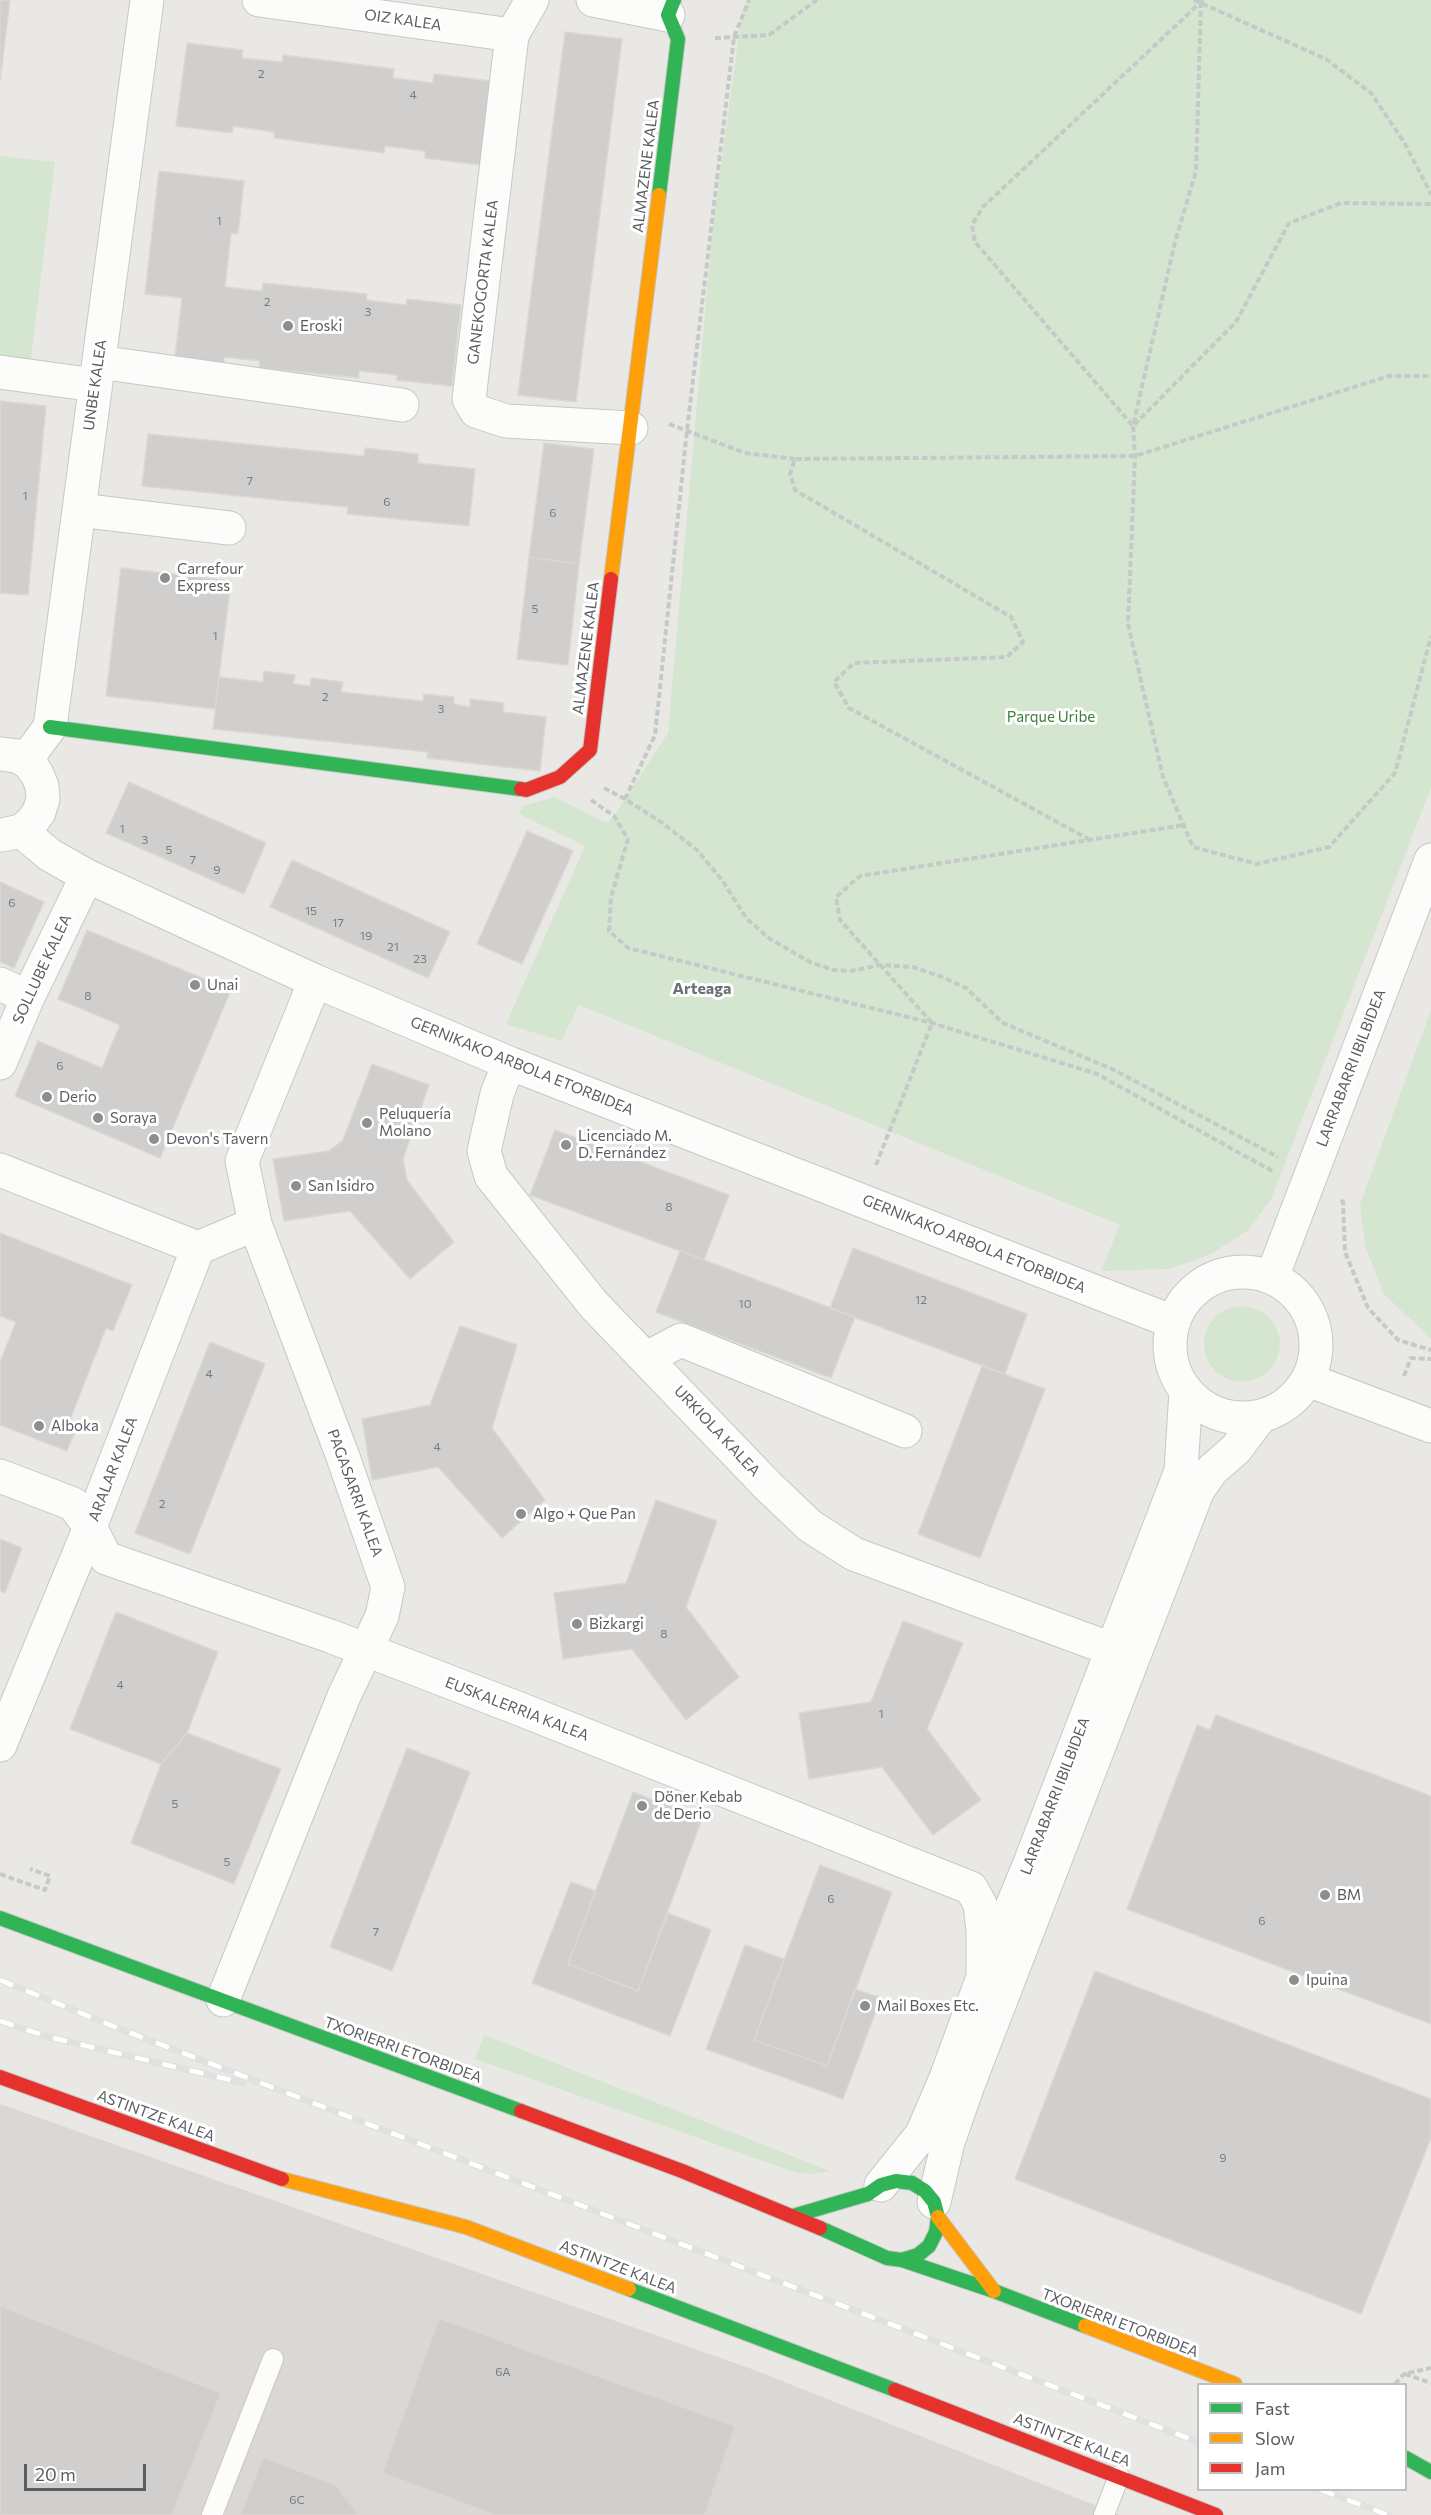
<!DOCTYPE html>
<html>
<head>
<meta charset="utf-8">
<style>
	body { margin:0 }
	#map { position:relative; width:1431px; height:2515px; overflow:hidden; background:#eae8e4; font-family:Commissioner,sans-serif }
	canvas { display:block }
	.legend { position:absolute; left:1197px; top:2383px; width:210px; height:108px; box-sizing:border-box; background:#fff; border:2px solid #bdbfc0; margin:0; padding:8px 10px; list-style:none; font-size:18px; color:#5a5e62 }
	.legend li { display:flex; align-items:center; gap:12px; height:30px }
	.legend b { width:30px; border:2px solid #bdbfc0 }
	.scale { position:absolute; left:24px; top:2464px; width:122px; height:27px; box-sizing:border-box; border:3px solid #5a5e62; border-top:0; padding-left:8px; font-size:18px; line-height:21px; white-space:nowrap; color:#5a5e62; -webkit-text-stroke:4px #fff; paint-order:stroke }
</style>
</head>
<body>
<div id="map">
<canvas width="1431" height="2515"></canvas>
<ul class="legend">
<li><b style="height:8px;background:#30b455"></b>Fast</li>
<li><b style="height:8px;background:#ff9f0a"></b>Slow</li>
<li><b style="height:8px;background:#e5322d"></b>Jam</li>
</ul>
<div class="scale">20 m</div>
</div>
<script>
const ctx = document.querySelector('canvas').getContext('2d');
ctx.lineJoin = 'round';
function paint(path, color) {
  ctx.fillStyle = color;
  ctx.fill(path, 'evenodd');
}
function shape(rows) {
  const path = new Path2D();
  for (const r of rows) {
    if (r.length === 3) {
      path.moveTo(r[0] + r[2], r[1]);
      path.arc(r[0], r[1], r[2], 0, 2 * Math.PI);
      continue;
    }
    path.moveTo(r[0], r[1]);
    for (let i = 2; i < r.length; i += 2) path.lineTo(r[i], r[i + 1]);
  }
  return path;
}
function stroke(path, color, width, dash) {
  ctx.strokeStyle = color;
  ctx.lineWidth = width;
  ctx.lineCap = dash ? 'butt' : 'round';
  ctx.setLineDash(dash || []);
  ctx.stroke(path);
}
function label(font, color, halo, rows, align = 'center') {
  ctx.font = font + ' Commissioner,sans-serif';
  ctx.lineWidth = 6;
  ctx.setLineDash([]);
  ctx.textBaseline = 'middle';
  ctx.strokeStyle = halo;
  ctx.fillStyle = color;
  for (const [text, x, y, turn = 0] of rows) {
    ctx.save();
    ctx.translate(x, y);
    ctx.rotate((+turn || 0) * Math.PI / 180);
    ctx.textAlign = isNaN(turn) ? turn : align;
    if (halo) ctx.strokeText(text, 0, 0);
    ctx.fillText(text, 0, 0);
    ctx.restore();
  }
}
const industrial = shape([
	[0,2104,749,2368,1120,2515,0,2515]
]);
const green = shape([
	[748,0,1431,0,1431,788,1271,1199,1247,1231,1209,1255,1169,1269,1101,1271,1120,1225,579,1005,561,1041,506,1024,585,846,519,814,523,806,555,797,606,823,614,816,668,733,712,233,742,12],
	[0,156,55,162,30,366,0,362],
	[1431,1010,1431,1339,1383,1293,1365,1245,1360,1204],
	[1242,1344,38],
	[484,2035,830,2171,813,2174,797,2173,475,2059]
]);
const building = shape([
	[0,0,10,0,0,81,0,0],
	[565,32,622,39,576,402,518,395,565,32],
	[187,43,243,50,242,58,282,62,283,55,394,69,393,78,433,83,434,74,491,81,481,165,425,158,425,151,385,146,384,153,274,138,274,132,233,126,232,133,176,126,187,43],
	[159,171,244,181,238,234,231,233,225,287,262,291,263,283,367,294,366,300,406,305,407,299,461,305,452,386,397,380,397,375,359,371,359,378,259,368,260,361,224,357,224,363,175,357,182,298,145,294,159,171],
	[0,401,46,406,28,595,0,593,0,401],
	[148,434,364,456,365,448,418,454,418,463,475,469,469,526,347,514,348,507,142,486,148,434],
	[544,443,594,449,579,564,529,557,544,443],
	[529,557,579,564,568,665,517,659,529,557],
	[121,568,231,581,215,709,106,696,121,568],
	[264,671,295,675,293,684,310,686,311,678,343,682,341,692,423,701,424,694,454,697,454,704,470,707,470,699,504,703,503,712,546,717,540,771,427,758,428,752,213,729,219,677,263,682,264,671],
	[129,782,266,843,244,894,106,833,129,782],
	[527,831,573,851,522,964,477,944,527,831],
	[292,860,450,932,428,978,270,907,292,860],
	[0,882,44,902,14,968,0,962,0,882],
	[87,930,231,990,160,1158,15,1096,38,1041,102,1068,120,1025,58,999,87,930],
	[372,1064,429,1085,403,1159,407,1180,454,1242,410,1279,350,1211,284,1221,273,1159,329,1151,343,1140,372,1064],
	[555,1130,729,1195,704,1260,530,1195,555,1130],
	[0,1233,132,1285,113,1331,106,1328,70,1420,78,1423,67,1451,0,1425,0,1362,16,1322,0,1316,0,1233],
	[853,1248,1027,1314,1005,1374,830,1308,853,1248],
	[680,1251,855,1317,831,1378,656,1312,680,1251],
	[460,1326,517,1345,492,1428,545,1500,502,1538,438,1467,372,1480,362,1419,430,1405,460,1326],
	[210,1342,265,1364,190,1554,135,1533,210,1342],
	[982,1366,1045,1389,980,1558,918,1534,982,1366],
	[656,1500,717,1521,686,1607,739,1677,686,1720,632,1649,563,1659,554,1593,626,1583,656,1500],
	[0,1539,22,1548,5,1593,0,1591,0,1539],
	[116,1612,218,1652,187,1733,161,1764,70,1729,116,1612],
	[903,1621,963,1643,927,1729,981,1800,933,1835,882,1767,809,1779,799,1713,871,1702,903,1621],
	[1216,1715,1431,1796,1431,2024,1127,1909,1197,1725,1210,1730,1216,1715],
	[187,1733,281,1769,234,1884,131,1843,161,1764,187,1733],
	[407,1748,470,1772,392,1971,330,1947,407,1748],
	[633,1792,702,1819,638,1991,568,1964,633,1792],
	[820,1865,892,1892,827,2066,754,2040,820,1865],
	[571,1882,596,1891,568,1964,638,1991,668,1913,711,1930,670,2036,532,1983,571,1882],
	[745,1945,784,1959,754,2040,827,2066,855,1989,881,1998,843,2099,706,2049,745,1945],
	[1095,1971,1431,2099,1431,2138,1361,2314,1015,2179,1095,1971],
	[0,2306,221,2393,172,2515,0,2515,0,2306],
	[439,2318,735,2426,705,2515,495,2515,382,2473,439,2318],
	[263,2457,336,2485,359,2515,240,2515,263,2457]
]);
const path = shape([
	[1194,0,1326,59,1371,93,1404,142,1431,194],
	[1203,0,983,207,972,225,975,242,1133,426,1236,322,1289,223,1341,203,1431,204],
	[1201,2,1196,171,1175,242,1133,426,1135,456,1128,624,1163,777,1193,847,1257,864,1329,847,1395,773,1431,636],
	[715,38,769,35,817,0],
	[669,424,745,453,795,459],
	[604,788,625,799,661,822,697,850,722,880,747,919,770,939,812,963,834,970,851,971,880,965,913,967,942,977,966,988,1003,1023,1112,1069,1278,1157],
	[625,799,655,735,687,430,734,37,749,0],
	[591,800,614,816,628,839,611,897,609,931,628,948,932,1023,1097,1074,1274,1172],
	[1090,840,849,708,834,682,854,663,1007,657,1023,642,1011,617,795,490,790,474,795,459,1135,456,1389,376,1431,376],
	[876,1165,932,1023,840,920,836,897,860,876,1184,825],
	[1341,1200,1343,1202,1345,1252,1368,1308,1398,1340,1431,1350],
	[1404,1376,1411,1358,1431,1359],
	[0,1874,45,1890,50,1876,30,1869],
	[1405,2374,1431,2383],
	[1395,2384,1404,2374,1431,2368]
]);
const lane = shape([
	[212,2515,273,2359],
	[1104,2515,1119,2476]
]);
const street = shape([
	[259,0,512,35],
	[532,0,512,35,469,399,476,411,506,421,631,428],
	[593,0,668,15],
	[99,362,402,405],
	[0,372,95,385],
	[79,510,229,528],
	[0,754,17,756,29,763,37,774,42,786,43,799,39,812,32,822,21,831,2,835],
	[29,763,33,750,50,727,147,0],
	[21,831,50,855,87,876,315,981,509,1063,1173,1322],
	[0,984,28,997],
	[0,1063,28,997,87,876],
	[509,1063,497,1094,484,1151,491,1176,594,1305,768,1486,810,1526,854,1554,1111,1649],
	[0,1170,198,1248],
	[1243,1345,73],
	[1272,1277,1431,860],
	[647,1358,681,1340,905,1431],
	[1308,1380,1431,1426],
	[0,1476,73,1504,90,1527,106,1558,330,1636,512,1706,971,1888,980,1904,983,1930,983,1977],
	[0,1745,90,1527,198,1248,255,1224],
	[223,2000,344,1696,382,1616,388,1587,343,1457,255,1224,242,1161,315,981],
	[881,2185,922,2134,946,2078,983,1977,1030,1863,1181,1471,1186,1391],
	[934,2202,948,2142,968,2085,1198,1490,1212,1470,1236,1449,1260,1417]
]);
const fast = shape([
	[659,195,678,39,668,15,674,0],
	[50,727,521,789],
	[0,1918,521,2111],
	[793,2216,868,2194,881,2185,896,2181,912,2183,925,2191,934,2202,938,2217,936,2232,929,2246,918,2255,902,2260],
	[820,2228,887,2258,902,2260,994,2291,1085,2326],
	[629,2289,895,2390],
	[1406,2458,1431,2472]
]);
const slow = shape([
	[611,579,659,195],
	[282,2179,466,2227,629,2289],
	[938,2217,994,2291],
	[1085,2326,1235,2384]
]);
const jam = shape([
	[521,789,526,790,560,777,590,750,611,579],
	[0,2077,282,2179],
	[521,2111,682,2171,820,2228],
	[895,2390,1216,2515]
]);
const rail = shape([
	[0,1980,115,2027,1198,2442],
	[0,2021,49,2037,243,2083],
	[1321,2490,1388,2515]
]);
const markers = [
	[288,326,6,"#8c8e90"],
	[165,578,6,"#8c8e90"],
	[195,985,6,"#8c8e90"],
	[47,1097,6,"#8c8e90"],
	[98,1118,6,"#8c8e90"],
	[367,1123,6,"#8c8e90"],
	[154,1139,6,"#8c8e90"],
	[566,1145,6,"#8c8e90"],
	[296,1186,6,"#8c8e90"],
	[39,1426,6,"#8c8e90"],
	[521,1514,6,"#8c8e90"],
	[577,1624,6,"#8c8e90"],
	[642,1806,6,"#8c8e90"],
	[1325,1895,6,"#8c8e90"],
	[1294,1980,6,"#8c8e90"],
	[865,2006,6,"#8c8e90"]
];
const numberNames = [
	["2",261,74],
	["4",413,95],
	["1",219,221],
	["2",267,302],
	["3",368,312],
	["7",250,481],
	["1",25,496],
	["6",387,502],
	["6",553,513],
	["5",535,609],
	["1",215,636],
	["2",325,697],
	["3",441,709],
	["1",122,829],
	["3",145,840],
	["5",169,850],
	["7",193,860],
	["9",217,870],
	["6",12,903],
	["15",311,911],
	["17",338,923],
	["19",366,936],
	["21",393,947],
	["23",420,959],
	["8",88,996],
	["6",60,1066],
	["8",669,1207],
	["12",921,1300],
	["10",745,1304],
	["4",209,1374],
	["4",437,1447],
	["2",162,1504],
	["8",664,1634],
	["4",120,1685],
	["1",881,1714],
	["5",175,1804],
	["5",227,1862],
	["6",831,1899],
	["6",1262,1921],
	["7",376,1932],
	["9",1223,2158],
	["6A",503,2372],
	["6C",297,2500]
];
const streetNames = [
	["OIZ KALEA",403,20,8],
	["ALMAZENE KALEA",646,166,-83],
	["GANEKOGORTA KALEA",483,282,-83],
	["UNBE KALEA",95,385,-82],
	["ALMAZENE KALEA",586,648,-83],
	["SOLLUBE KALEA",42,969,-65],
	["GERNIKAKO ARBOLA ETORBIDEA",522,1066,22],
	["LARRABARRI IBILBIDEA",1351,1068,-69],
	["GERNIKAKO ARBOLA ETORBIDEA",974,1244,22],
	["URKIOLA KALEA",717,1431,47],
	["ARALAR KALEA",113,1469,-69],
	["PAGASARRI KALEA",355,1493,70],
	["EUSKALERRIA KALEA",517,1709,21],
	["LARRABARRI IBILBIDEA",1055,1796,-69],
	["TXORIERRI ETORBIDEA",403,2050,20],
	["ASTINTZE KALEA",156,2116,20],
	["ASTINTZE KALEA",618,2267,21],
	["TXORIERRI ETORBIDEA",1120,2323,21],
	["ASTINTZE KALEA",1072,2440,21]
];
const poiNames = [
	["Eroski",300,326],
	["Carrefour",177,569],
	["Express",177,586],
	["Unai",207,985],
	["Derio",59,1097],
	["Peluquería",379,1114],
	["Molano",379,1131],
	["Soraya",110,1118],
	["Licenciado M.",578,1136],
	["D. Fernández",578,1153],
	["Devon's Tavern",166,1139],
	["San Isidro",308,1186],
	["Alboka",51,1426],
	["Algo + Que Pan",533,1514],
	["Bizkargi",589,1624],
	["Döner Kebab",654,1797],
	["de Derio",654,1814],
	["BM",1337,1895],
	["Ipuina",1306,1980],
	["Mail Boxes Etc.",877,2006]
];
const parkNames = [
	["Parque Uribe",1051,717]
];
const neighbourhoodNames = [
	["Arteaga",702,989]
];
paint(industrial, '#dad7d4');
paint(green, '#d4e5d0');
paint(building, '#d1cfcd');
stroke(building, '#dad8d4', 1.5);
stroke(lane, '#c6c7c6', 22);
stroke(street, '#c6c7c6', 35);
stroke(fast, '#c6c7c6', 16);
stroke(slow, '#c6c7c6', 16);
stroke(jam, '#c6c7c6', 16);
stroke(path, '#c5c9c7', 4, [6, 3]);
stroke(lane, '#fcfcfb', 20);
stroke(street, '#fcfcfb', 33);
stroke(fast, '#30b455', 14);
stroke(slow, '#ff9f0a', 14);
stroke(jam, '#e5322d', 14);
stroke(rail, '#e2e1e1', 7);
stroke(rail, '#fff', 4.5, [14]);
for (const [x, y, r, color] of markers) {
  const dot = new Path2D();
  dot.arc(x, y, r, 0, 2 * Math.PI);
  ctx.fillStyle = color;
  ctx.fill(dot);
  stroke(dot, '#fff', 2);
}
label('12px', '#797c7e', null, numberNames);
label('15px', '#5a5e62', '#fff', streetNames);
label('15px', '#5a5e62', '#fff', poiNames, 'left');
label('15px', '#3a8239', '#fff', parkNames);
label('bold 16px', '#6b7074', '#fff', neighbourhoodNames);
</script>
</body>
</html>
